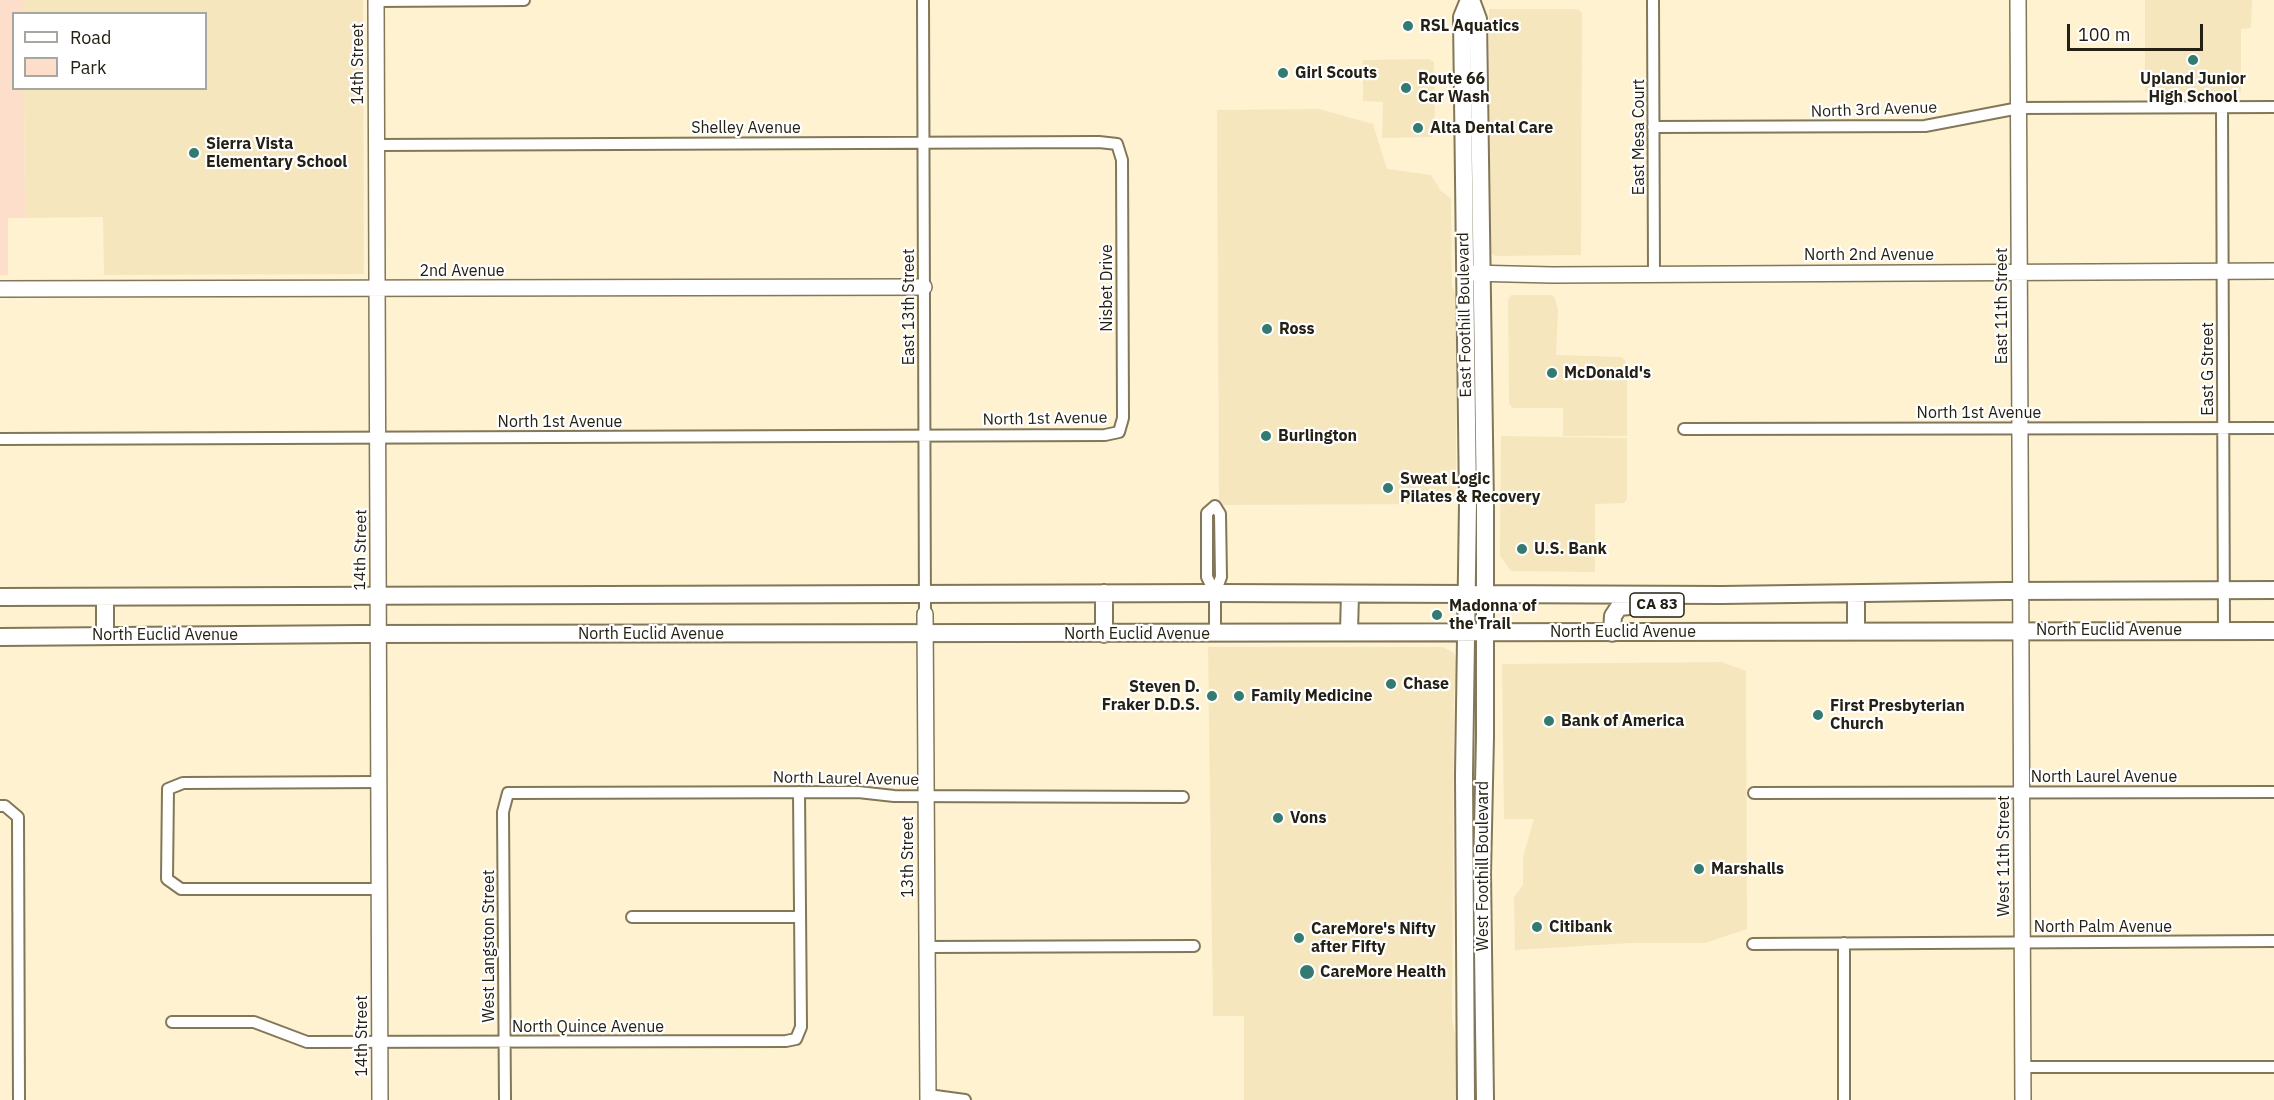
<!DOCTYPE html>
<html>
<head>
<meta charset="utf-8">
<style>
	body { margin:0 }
	#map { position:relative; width:2274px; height:1100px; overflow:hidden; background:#fef2d0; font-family:"IBM Plex Sans",sans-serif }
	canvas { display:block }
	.legend { position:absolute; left:12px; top:12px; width:195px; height:78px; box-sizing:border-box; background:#fff; border:2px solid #a7a6a1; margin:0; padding:8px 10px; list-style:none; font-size:18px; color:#242013 }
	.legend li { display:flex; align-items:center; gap:12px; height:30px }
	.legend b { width:30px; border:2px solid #a7a6a1 }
	.scale { position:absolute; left:2067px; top:24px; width:136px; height:27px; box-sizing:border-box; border:3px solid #242013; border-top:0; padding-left:8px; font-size:18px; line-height:21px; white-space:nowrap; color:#242013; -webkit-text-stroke:4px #fff; paint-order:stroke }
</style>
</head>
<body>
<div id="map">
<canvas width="2274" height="1100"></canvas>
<ul class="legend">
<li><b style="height:8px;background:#fff"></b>Road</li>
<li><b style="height:16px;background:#fddecb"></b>Park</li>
</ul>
<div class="scale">100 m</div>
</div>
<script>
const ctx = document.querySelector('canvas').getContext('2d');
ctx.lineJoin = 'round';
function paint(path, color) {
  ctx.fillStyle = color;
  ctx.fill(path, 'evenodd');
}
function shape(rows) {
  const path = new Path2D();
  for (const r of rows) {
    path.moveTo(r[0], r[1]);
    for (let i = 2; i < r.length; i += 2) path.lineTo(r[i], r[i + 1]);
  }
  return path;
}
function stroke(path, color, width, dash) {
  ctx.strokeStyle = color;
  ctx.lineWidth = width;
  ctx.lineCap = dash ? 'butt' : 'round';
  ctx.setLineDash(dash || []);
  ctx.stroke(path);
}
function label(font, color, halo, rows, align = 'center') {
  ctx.font = font + ' "IBM Plex Sans",sans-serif';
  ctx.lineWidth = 4.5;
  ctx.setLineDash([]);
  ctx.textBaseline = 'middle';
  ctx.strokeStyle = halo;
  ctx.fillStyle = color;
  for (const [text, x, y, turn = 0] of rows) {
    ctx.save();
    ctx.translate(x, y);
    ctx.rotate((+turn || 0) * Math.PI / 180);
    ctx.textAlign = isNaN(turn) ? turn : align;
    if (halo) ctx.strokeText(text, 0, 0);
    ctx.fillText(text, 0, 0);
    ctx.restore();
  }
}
const built = shape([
	[24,0,363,0,364,274,104,275,103,217,25,218,24,89,206,88,206,14,24,13],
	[2145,0,2252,0,2251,28,2241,29,2241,92,2145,92],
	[1489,9,1578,9,1582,13,1581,255,1495,256,1490,252],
	[1429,59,1434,62,1435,131,1432,137,1382,138,1383,102,1363,101,1363,60],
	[1319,109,1373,124,1387,169,1431,175,1441,191,1451,198,1452,287,1456,294,1456,496,1435,504,1219,505,1217,110],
	[1511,295,1552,295,1555,298,1558,310,1556,355,1621,357,1624,359,1627,365,1627,436,1563,436,1563,408,1513,408,1509,404,1508,300],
	[1501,436,1627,438,1627,499,1624,503,1595,504,1595,572,1511,571,1500,556],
	[1208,647,1442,647,1453,652,1458,664,1454,693,1452,1018,1459,1058,1459,1100,1244,1100,1244,1016,1213,1016],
	[1722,662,1746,671,1747,929,1705,943,1631,943,1515,950,1514,897,1523,885,1523,857,1534,819,1504,819,1502,664]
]);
const green = shape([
	[0,0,24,0,24,13,14,14,14,88,24,89,25,218,8,218,8,275,0,275]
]);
const street = shape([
	[923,0,925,614],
	[1653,0,1654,274],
	[376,1,524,0],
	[2222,107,2224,630],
	[1653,127,1925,126,2019,108,2274,107],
	[1684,429,2274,428],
	[0,439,1105,435,1119,432,1123,418,1122,160,1117,144,1099,142,376,145],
	[1215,634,1215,593,1221,577,1220,514,1215,506,1207,513,1207,577,1215,593],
	[379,782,183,783,168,789,167,879,181,889,379,889],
	[1754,793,2274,792],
	[0,806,5,806,18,817,19,1100],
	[632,917,799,917],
	[1753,944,2274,941],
	[926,947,1194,946],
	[172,1022,254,1022,307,1042,786,1041,796,1039,801,1027,799,792],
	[2023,1067,2274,1067],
	[928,1095,965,1100],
	[505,1100,503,812,508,793,858,792,894,796,1183,797],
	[1844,1100,1844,943]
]);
const secondary = shape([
	[376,0,380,1100],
	[2018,0,2023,1100],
	[1470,273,1552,275,2274,271],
	[0,289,924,287],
	[925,614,928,1100]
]);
const primary = shape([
	[1471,0,1478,19,1485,507,1485,737,1482,874,1485,1100],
	[1104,593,1104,634],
	[0,597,1215,593,1722,595,2006,591,2274,590],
	[105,597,105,636],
	[1349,631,1350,594],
	[1856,631,1856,595],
	[1612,633,1613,616,1619,607,1641,605],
	[0,637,360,634,2274,631],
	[1466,1100,1464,775,1468,503,1462,17,1469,0]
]);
const markers = [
	[1408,26,6,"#337a71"],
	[2193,60,6,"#337a71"],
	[1283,73,6,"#337a71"],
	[1406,88,6,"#337a71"],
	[1418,128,6,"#337a71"],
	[194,153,6,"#337a71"],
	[1267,329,6,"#337a71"],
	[1552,373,6,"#337a71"],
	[1266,436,6,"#337a71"],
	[1388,488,6,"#337a71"],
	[1522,549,6,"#337a71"],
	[1437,615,6,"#337a71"],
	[1391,684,6,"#337a71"],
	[1212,696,6,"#337a71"],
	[1239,696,6,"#337a71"],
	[1818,715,6,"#337a71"],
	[1549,721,6,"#337a71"],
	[1278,818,6,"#337a71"],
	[1699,869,6,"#337a71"],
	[1537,927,6,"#337a71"],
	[1299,938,6,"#337a71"],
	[1307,972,8,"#337a71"]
];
const shields = [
	[1657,605,54]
];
const shieldNames = [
	["CA 83",1657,605]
];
const poiNames = [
	["RSL Aquatics",1420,26],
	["Girl Scouts",1295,73],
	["Route 66",1418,79],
	["Car Wash",1418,97],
	["Upland Junior",2193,79,"center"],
	["High School",2193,97,"center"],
	["Alta Dental Care",1430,128],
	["Sierra Vista",206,144],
	["Elementary School",206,162],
	["Ross",1279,329],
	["McDonald's",1564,373],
	["Burlington",1278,436],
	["Sweat Logic",1400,479],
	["Pilates & Recovery",1400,497],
	["U.S. Bank",1534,549],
	["Madonna of",1449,606],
	["the Trail",1449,624],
	["Chase",1403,684],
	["Steven D.",1200,687,"right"],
	["Fraker D.D.S.",1200,705,"right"],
	["Family Medicine",1251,696],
	["First Presbyterian",1830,706],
	["Church",1830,724],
	["Bank of America",1561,721],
	["Vons",1290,818],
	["Marshalls",1711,869],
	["Citibank",1549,927],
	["CareMore's Nifty",1311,929],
	["after Fifty",1311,947],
	["CareMore Health",1320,972]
];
const streetNames = [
	["14th Street",358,64,-90],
	["North 3rd Avenue",1874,110,-2],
	["Shelley Avenue",746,128],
	["East Mesa Court",1639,137,-90],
	["North 2nd Avenue",1869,255],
	["2nd Avenue",462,271],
	["Nisbet Drive",1107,288,-90],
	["East 11th Street",2002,306,-90],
	["East 13th Street",909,307,-90],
	["East Foothill Boulevard",1465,315,-91],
	["East G Street",2208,369,-90],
	["North 1st Avenue",1979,413],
	["North 1st Avenue",1045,419,-1],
	["North 1st Avenue",560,422],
	["14th Street",361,550,-89],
	["North Euclid Avenue",2109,630],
	["North Euclid Avenue",1623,632],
	["North Euclid Avenue",651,634],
	["North Euclid Avenue",1137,634],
	["North Euclid Avenue",165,635],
	["North Laurel Avenue",2104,777],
	["North Laurel Avenue",846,779,1],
	["West 11th Street",2004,856,-90],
	["13th Street",908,857,-90],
	["West Foothill Boulevard",1483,866,-90],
	["North Palm Avenue",2103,927],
	["West Langston Street",489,946,-90],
	["North Quince Avenue",588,1027],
	["14th Street",362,1036,-90]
];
paint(built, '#f5e6bd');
paint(green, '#fddecb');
stroke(street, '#827758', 14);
stroke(secondary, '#827758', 18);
stroke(primary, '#827758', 20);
stroke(street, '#fff', 10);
stroke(secondary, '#fff', 15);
stroke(primary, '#fff', 16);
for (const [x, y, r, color] of markers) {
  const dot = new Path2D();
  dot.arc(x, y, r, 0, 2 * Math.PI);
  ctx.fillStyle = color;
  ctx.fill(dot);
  stroke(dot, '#fff', 2);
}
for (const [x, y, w] of shields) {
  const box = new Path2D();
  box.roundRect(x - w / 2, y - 12, w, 24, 4.5);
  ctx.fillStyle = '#fff';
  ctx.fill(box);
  stroke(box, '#242013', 1.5);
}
label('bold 15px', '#242013', null, shieldNames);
label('bold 16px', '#242013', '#fff', poiNames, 'left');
label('16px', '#242013', '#fff', streetNames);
</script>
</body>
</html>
